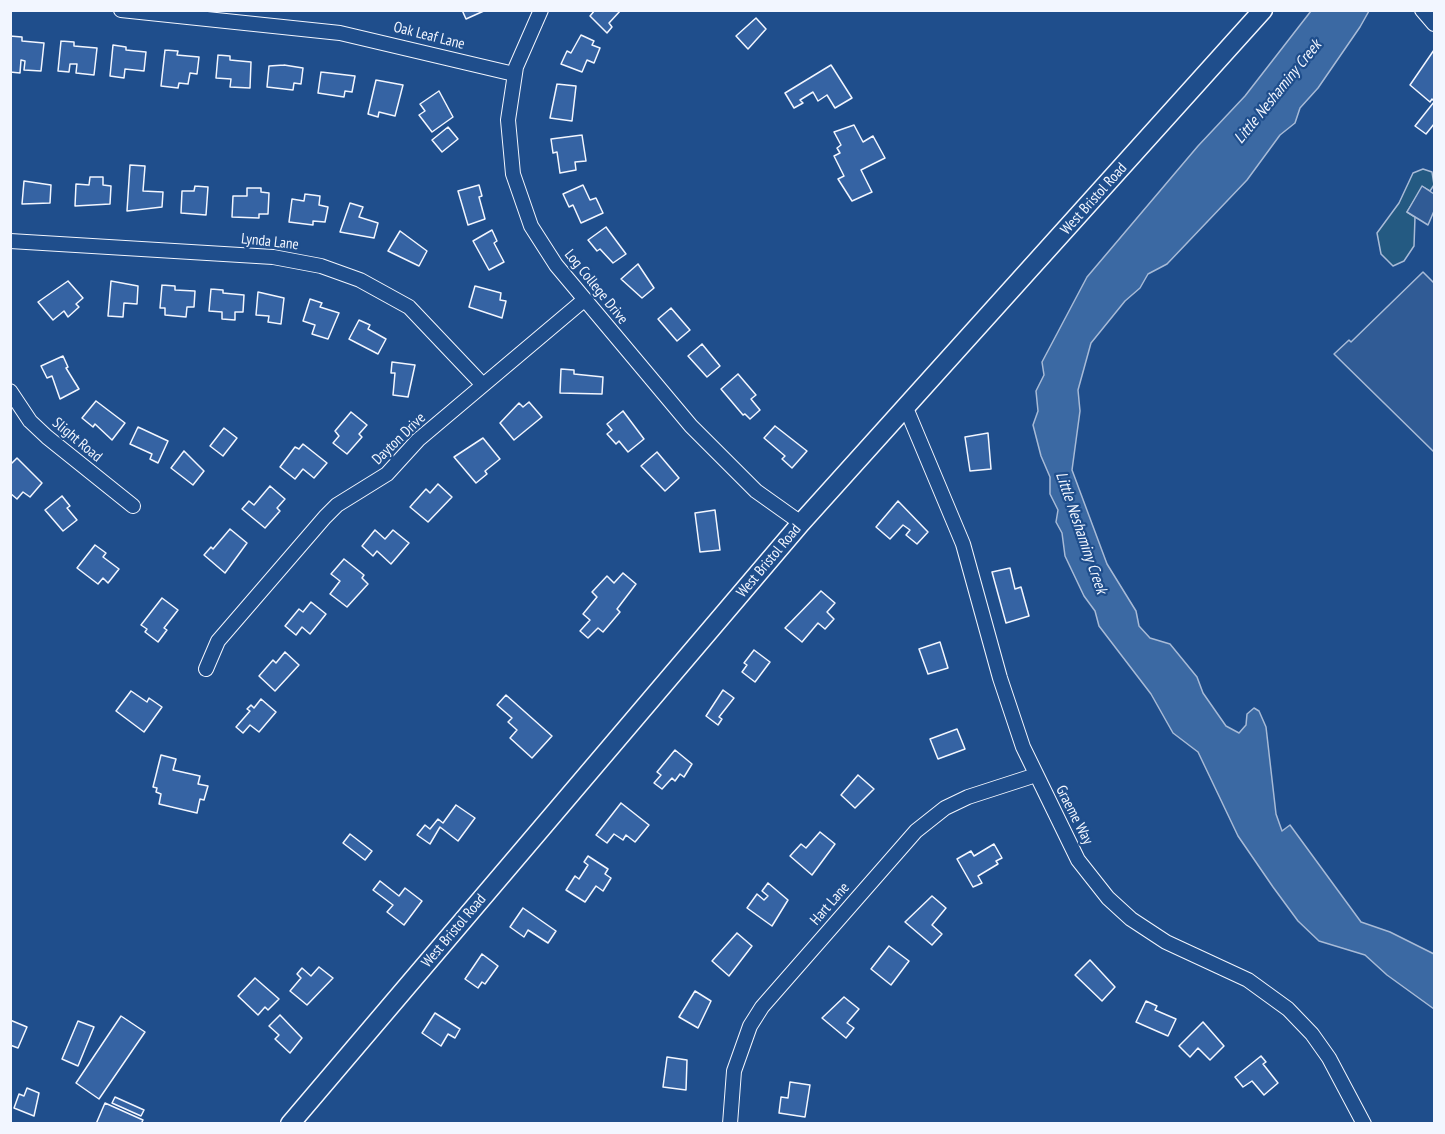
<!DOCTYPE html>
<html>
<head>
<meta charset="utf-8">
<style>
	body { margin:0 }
	#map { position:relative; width:1445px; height:1134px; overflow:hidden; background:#1f4e8c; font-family:"PT Sans Narrow",sans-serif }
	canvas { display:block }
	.frame { position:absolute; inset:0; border:12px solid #f2f6ff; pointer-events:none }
</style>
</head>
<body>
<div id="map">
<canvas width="1445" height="1134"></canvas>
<div class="frame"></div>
</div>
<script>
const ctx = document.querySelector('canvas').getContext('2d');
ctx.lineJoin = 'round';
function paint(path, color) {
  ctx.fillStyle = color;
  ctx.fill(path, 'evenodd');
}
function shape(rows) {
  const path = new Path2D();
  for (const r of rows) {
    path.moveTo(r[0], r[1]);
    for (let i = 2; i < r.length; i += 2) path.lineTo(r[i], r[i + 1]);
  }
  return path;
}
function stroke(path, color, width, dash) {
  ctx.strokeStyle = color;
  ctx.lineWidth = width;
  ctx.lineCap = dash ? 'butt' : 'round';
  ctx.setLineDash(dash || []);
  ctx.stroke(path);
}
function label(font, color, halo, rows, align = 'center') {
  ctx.font = font + ' "PT Sans Narrow",sans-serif';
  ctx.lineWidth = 4.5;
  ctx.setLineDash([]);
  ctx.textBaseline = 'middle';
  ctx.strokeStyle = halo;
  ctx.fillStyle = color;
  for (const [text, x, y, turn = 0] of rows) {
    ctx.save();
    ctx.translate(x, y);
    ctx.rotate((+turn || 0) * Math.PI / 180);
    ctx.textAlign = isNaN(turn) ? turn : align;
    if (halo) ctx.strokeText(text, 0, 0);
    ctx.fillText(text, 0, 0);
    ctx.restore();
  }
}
const green = shape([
	[1423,169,1432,172,1434,185,1430,191,1423,187,1407,212,1415,217,1414,246,1404,261,1393,266,1381,254,1377,233,1399,203,1413,173,1423,169]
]);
const parking = shape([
	[1422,186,1434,194,1434,211,1428,225,1407,212,1422,186],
	[1423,272,1434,283,1434,452,1334,354,1349,340,1351,342,1423,272]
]);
const water = shape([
	[1311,11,1369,11,1360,27,1318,88,1300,108,1295,123,1280,135,1247,180,1167,264,1148,274,1140,288,1125,301,1091,343,1078,390,1080,411,1072,470,1107,564,1136,611,1139,626,1150,638,1170,644,1197,677,1203,693,1226,726,1239,733,1246,725,1247,714,1254,708,1259,711,1266,727,1276,814,1282,831,1290,825,1361,922,1390,932,1434,954,1434,1009,1387,975,1365,955,1319,941,1298,921,1273,887,1238,836,1198,752,1173,733,1151,694,1099,626,1095,611,1084,596,1065,556,1062,533,1056,522,1058,510,1050,494,1050,477,1041,456,1033,425,1038,411,1036,391,1044,375,1042,362,1087,277,1198,146,1245,96,1311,11]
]);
const building = shape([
	[462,10,486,10,466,19,462,10],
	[595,10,621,10,609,23,612,27,607,33,590,16,595,10],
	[756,18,766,29,748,49,736,36,756,18],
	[581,35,594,41,592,45,600,48,594,63,587,60,582,72,561,64,567,51,571,53,581,35],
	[10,36,22,37,22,41,44,43,41,71,24,70,25,61,21,60,20,73,10,72,10,36],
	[61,41,74,42,74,46,97,48,94,75,76,73,77,64,70,64,69,72,58,71,61,41],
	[113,45,126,47,126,50,146,52,144,71,125,69,124,78,110,76,113,45],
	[165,50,178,51,177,55,199,57,197,74,190,73,188,84,179,83,178,88,161,86,165,50],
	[1434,50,1434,101,1432,99,1430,102,1410,85,1434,50],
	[218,55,230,56,230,60,251,62,250,88,230,87,231,79,216,78,218,55],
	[284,65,303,68,301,84,294,83,293,90,267,87,269,66,284,65],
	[831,65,852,98,835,108,827,95,818,101,813,92,800,100,803,103,794,108,785,93,831,65],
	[321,72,355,76,352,92,345,91,344,97,318,93,321,72],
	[376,80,403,85,395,116,379,112,378,117,368,114,376,80],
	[557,84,576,86,572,121,550,118,557,84],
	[439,91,453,117,432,132,419,115,425,111,420,104,439,91],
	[1434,102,1434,124,1426,134,1415,126,1434,102],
	[854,125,863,142,873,136,885,158,861,170,872,192,852,201,838,179,844,176,834,156,840,153,837,148,841,145,834,132,854,125],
	[448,127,458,139,442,152,432,140,448,127],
	[582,135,586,161,575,162,576,170,560,173,557,152,553,153,551,139,582,135],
	[130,165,145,166,143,191,163,192,162,207,127,211,130,165],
	[90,177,103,177,103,185,111,186,110,204,75,206,76,184,89,185,90,177],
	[24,181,51,185,50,203,22,204,24,181],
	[479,185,482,196,479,197,485,219,468,225,458,191,479,185],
	[583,185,590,200,596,198,603,213,581,223,573,205,569,207,563,194,583,185],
	[195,186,208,187,206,215,181,213,182,191,194,191,195,186],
	[247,188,261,188,261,192,269,193,268,214,259,214,259,218,232,217,233,196,247,196,247,188],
	[305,194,320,196,319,205,328,207,325,222,313,221,313,225,289,222,292,199,304,201,305,194],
	[350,203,363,207,359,217,378,223,374,238,340,232,350,203],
	[606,227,626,254,613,263,600,249,597,251,588,240,606,227],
	[492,230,497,241,494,243,504,262,489,270,473,241,492,230],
	[400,231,427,251,419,266,388,251,400,231],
	[638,264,654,288,642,298,621,279,638,264],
	[68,281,83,298,76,304,79,307,68,317,64,311,53,320,38,302,68,281],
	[111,281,138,286,137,304,124,303,123,317,108,316,111,281],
	[162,285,175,286,175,290,195,291,194,307,187,307,186,317,165,315,165,308,160,308,162,285],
	[475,286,501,293,500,300,506,301,502,318,469,307,475,286],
	[211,289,223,290,223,293,244,295,243,312,235,312,235,320,222,319,222,312,209,311,211,289],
	[258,292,284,298,281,324,268,322,269,316,256,315,258,292],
	[310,299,322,303,320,307,339,313,328,339,312,334,315,325,303,321,310,299],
	[671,308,690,330,677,341,658,319,671,308],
	[359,320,370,325,368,329,386,339,378,354,349,339,359,320],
	[702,344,720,366,707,377,688,356,702,344],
	[63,356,68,367,66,368,79,389,60,399,52,376,47,378,41,366,63,356],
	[392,362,415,365,408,397,393,395,395,373,391,373,392,362],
	[561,369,574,370,574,374,603,377,602,394,560,393,561,369],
	[738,374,756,395,751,399,760,410,750,419,745,414,743,415,721,389,738,374],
	[96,401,125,423,112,440,95,424,93,427,82,418,96,401],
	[529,402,542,417,514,440,500,423,519,403,523,407,529,402],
	[623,411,644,439,628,452,619,441,616,444,607,434,612,430,607,424,623,411],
	[351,412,367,425,359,434,362,437,347,454,333,443,339,436,335,431,351,412],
	[775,426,807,451,792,468,782,459,785,456,764,438,775,426],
	[138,427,168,441,158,463,150,459,152,454,130,444,138,427],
	[224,428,237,438,223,456,210,446,224,428],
	[988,433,991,469,970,471,965,437,988,433],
	[483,438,500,459,485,471,487,474,476,483,454,457,483,438],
	[303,444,327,463,314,478,303,469,295,479,280,467,295,447,299,449,303,444],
	[184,451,204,471,193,485,171,468,184,451],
	[657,452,679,478,665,491,641,466,657,452],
	[17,458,42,483,30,497,23,492,17,499,10,493,10,465,17,458],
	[438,484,452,497,428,522,410,507,426,489,430,493,438,484],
	[270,486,285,499,277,508,280,511,265,528,242,509,249,501,254,505,270,486],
	[62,496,70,506,67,508,77,520,63,531,45,510,62,496],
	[898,501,928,532,917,544,906,535,910,530,903,525,890,539,876,527,898,501],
	[715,510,720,550,700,552,695,513,715,510],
	[230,529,247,543,225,573,204,555,211,547,213,549,230,529],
	[375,530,385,539,393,530,409,543,391,564,377,551,373,556,362,546,375,530],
	[95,545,106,553,103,557,119,569,108,583,103,578,98,584,77,568,95,545],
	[344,559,364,575,362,578,368,584,347,607,330,594,340,581,331,574,344,559],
	[1010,568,1015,589,1021,587,1029,616,1006,623,992,572,1010,568],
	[623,573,636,584,617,609,620,612,603,632,598,628,588,638,580,631,590,620,583,614,597,597,592,592,607,576,614,583,623,573],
	[821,591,835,603,827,612,834,619,825,629,818,623,802,642,785,628,821,591],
	[162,598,178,610,164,628,167,630,158,642,145,632,147,629,141,625,162,598],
	[311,602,326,614,310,634,302,627,296,635,285,626,299,609,303,612,311,602],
	[940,642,948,668,928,674,919,649,940,642],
	[754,650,770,662,755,682,742,672,747,665,744,663,754,650],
	[285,652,299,665,275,691,259,676,273,660,276,663,285,652],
	[723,690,734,698,719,717,722,719,718,725,706,716,723,690],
	[131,691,147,702,149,698,162,707,144,732,116,711,131,691],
	[506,695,552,736,532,758,510,738,517,730,508,722,512,718,497,705,506,695],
	[261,699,276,712,259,732,250,725,243,733,236,727,250,711,247,709,251,705,254,708,261,699],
	[957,729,965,749,938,759,930,739,957,729],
	[675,750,692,764,684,777,680,774,675,781,672,778,662,789,654,783,661,775,657,772,675,750],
	[161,755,176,759,173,770,200,776,198,784,208,786,204,800,200,799,197,813,159,804,161,794,156,792,157,788,153,787,161,755],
	[858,775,874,789,855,808,841,795,858,775],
	[621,803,649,825,635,842,626,835,623,840,614,834,607,843,596,835,621,803],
	[456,805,475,818,458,841,440,827,430,844,417,835,425,825,430,829,438,819,443,823,456,805],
	[820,832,835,844,812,875,790,856,801,844,806,848,820,832],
	[350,834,372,851,365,860,343,843,350,834],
	[994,844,1002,858,996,861,998,864,978,876,982,883,973,887,957,859,971,851,974,856,994,844],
	[588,856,608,869,605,874,611,878,603,891,596,886,585,902,566,890,575,876,579,879,588,865,584,862,588,856],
	[380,881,399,896,405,888,422,901,404,925,387,912,393,905,373,890,380,881],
	[768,883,788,900,772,926,747,908,757,894,764,900,768,896,762,891,768,883],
	[932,896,946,908,932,925,942,934,932,945,905,922,932,896],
	[523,908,556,931,548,943,528,930,524,937,510,927,523,908],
	[737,933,752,946,729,976,712,961,737,933],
	[889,946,909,961,891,985,871,969,889,946],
	[482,954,498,966,485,984,482,982,478,988,465,979,482,954],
	[1090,960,1115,987,1102,1001,1075,975,1090,960],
	[319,967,333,978,307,1005,290,991,301,978,297,974,302,968,311,976,319,967],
	[255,978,279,999,268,1010,265,1007,258,1015,238,996,255,978],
	[695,991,711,1001,698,1028,679,1017,695,991],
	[844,997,859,1009,847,1023,854,1028,846,1038,822,1018,844,997],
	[1146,1001,1157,1006,1155,1010,1176,1019,1168,1036,1136,1022,1146,1001],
	[435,1013,460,1029,455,1038,448,1034,441,1046,422,1033,435,1013],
	[280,1015,302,1038,290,1053,275,1039,279,1035,269,1026,280,1015],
	[121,1016,145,1032,99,1099,76,1083,121,1016],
	[10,1020,27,1027,18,1048,10,1045,10,1020],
	[78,1021,94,1027,78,1066,62,1059,78,1021],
	[1203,1022,1224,1046,1210,1060,1198,1048,1190,1057,1179,1046,1203,1022],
	[1261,1056,1266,1062,1263,1064,1278,1083,1264,1095,1252,1081,1243,1087,1235,1077,1261,1056],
	[667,1057,687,1060,686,1090,663,1087,667,1057],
	[790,1082,810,1085,805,1117,779,1113,781,1097,788,1098,790,1082],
	[27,1088,39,1093,34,1116,14,1108,19,1094,24,1096,27,1088],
	[115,1097,144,1110,141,1116,112,1103,115,1097],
	[105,1103,143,1120,141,1124,96,1124,105,1103]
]);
const street = shape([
	[121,10,340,33,514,74],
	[541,10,516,67,508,120,513,174,531,226,556,265,691,426,756,491,801,523],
	[1422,10,1434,24],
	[10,241,273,257,321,266,360,280,409,307,483,385],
	[10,391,30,421,47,437,133,506],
	[906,408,963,544,1000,678,1023,747,1078,860,1108,898,1131,919,1166,942,1248,980,1288,1009,1312,1034,1329,1058,1364,1124],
	[206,669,218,641,325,517,337,505,387,474,418,440,584,300],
	[730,1124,734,1071,750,1026,762,1007,916,831,945,808,968,797,1036,775]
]);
const secondary = shape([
	[290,1124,801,523,1263,10]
]);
const streetNames = [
	["Oak Leaf Lane",429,36,14],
	["West Bristol Road",1094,199,-48],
	["Lynda Lane",270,242,6],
	["Log College Drive",596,287,51],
	["Dayton Drive",399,439,-44],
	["Slight Road",77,440,40],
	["West Bristol Road",769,561,-50],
	["Graeme Way",1074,815,63],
	["Hart Lane",830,904,-49],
	["West Bristol Road",454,931,-50]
];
const waterNames = [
	["Little Neshaminy Creek",1278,92,-51],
	["Little Neshaminy Creek",1081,533,71]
];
paint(green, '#245a82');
stroke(green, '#a8bbd7', 1.5);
paint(parking, '#305b95');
stroke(parking, '#a8bbd7', 1.5);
paint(water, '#3b69a3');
stroke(water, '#a8bbd7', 1.5);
paint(building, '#3563a3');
stroke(building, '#f2f6ff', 1.5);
stroke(street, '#f2f6ff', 16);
stroke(secondary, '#f2f6ff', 21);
stroke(street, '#1f4e8c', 14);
stroke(secondary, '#1f4e8c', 18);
label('15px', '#f2f6ff', '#1f4e8c', streetNames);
label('italic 16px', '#f2f6ff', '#1f4e8c', waterNames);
</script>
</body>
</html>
